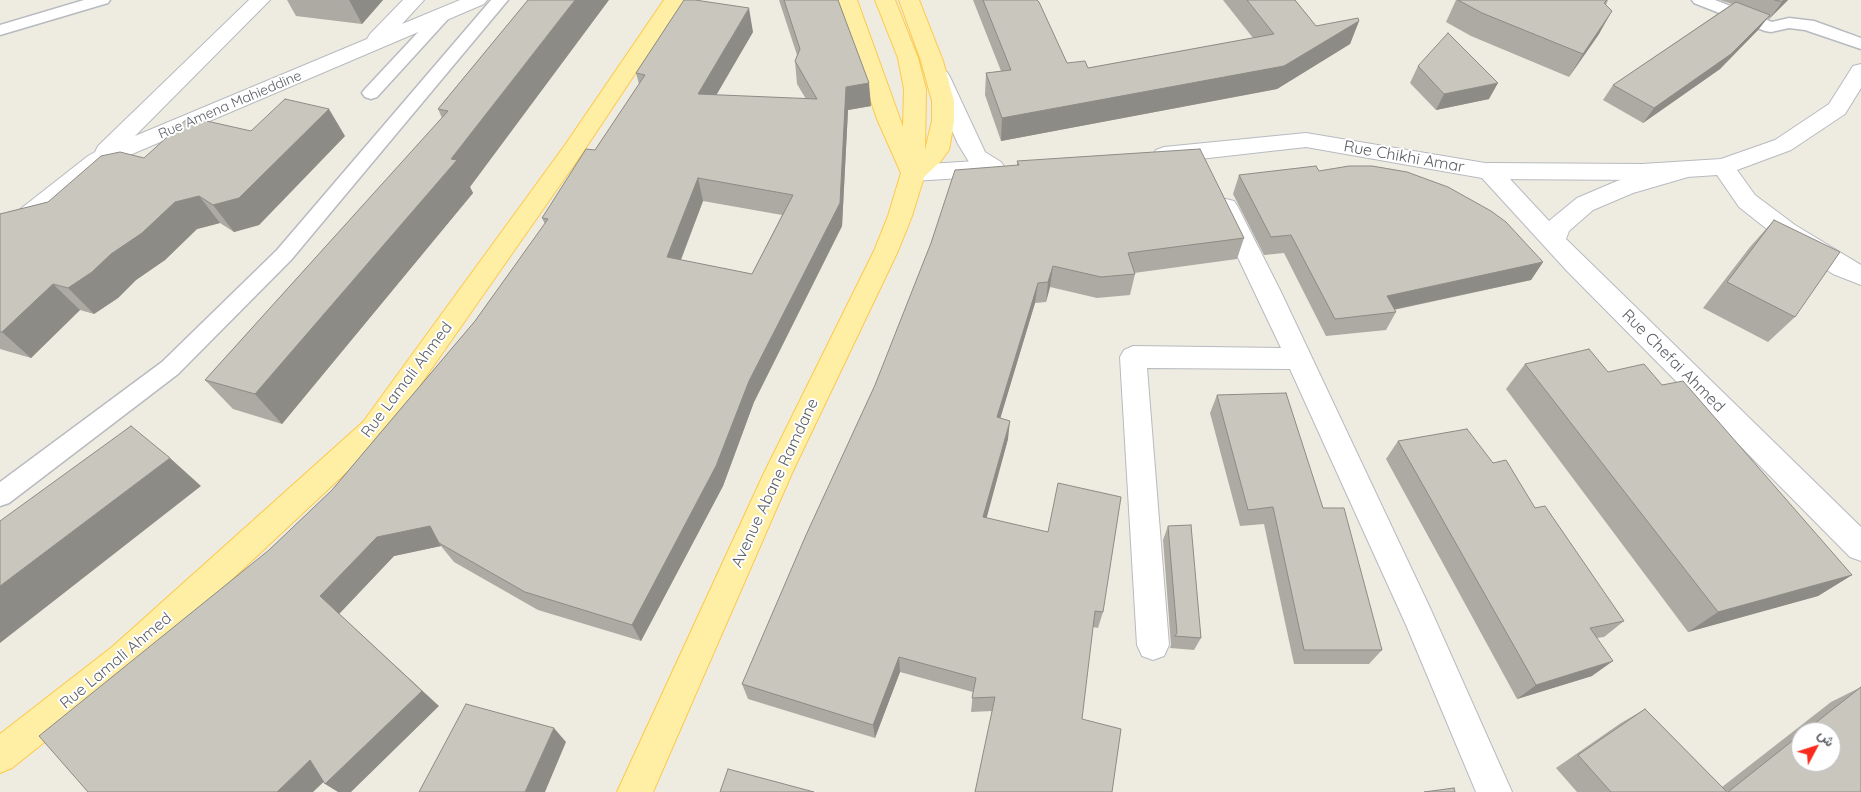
<!DOCTYPE html>
<html>
<head>
<meta charset="utf-8">
<style>
	body { margin:0 }
	#map { position:relative; width:1861px; height:792px; overflow:hidden; background:#eeebe1; font-family:Quicksand,Vazirmatn,sans-serif }
	canvas { display:block }
	.north { position:absolute; left:1791px; top:722px; width:50px; height:50px; box-sizing:border-box; background:#fff; border:1px solid #bdbfc1; border-radius:50%; rotate:50deg; font-size:14px; font-weight:700; line-height:20px; text-align:center; color:#5a5e64 }
	.north::after { content:''; display:block; margin:auto; width:18px; height:22px; background:#f82b1d; clip-path:polygon(50% 0,100% 100%,50% 72%,0 100%) }
</style>
</head>
<body>
<div id="map">
<canvas width="1861" height="792"></canvas>
<div class="north">ش</div>
</div>
<script>
const ctx = document.querySelector('canvas').getContext('2d');
ctx.lineJoin = 'round';
function shape(rows) {
  const path = new Path2D();
  for (const r of rows) {
    path.moveTo(r[0], r[1]);
    for (let i = 2; i < r.length; i += 2) path.lineTo(r[i], r[i + 1]);
  }
  return path;
}
function stroke(path, color, width, dash) {
  ctx.strokeStyle = color;
  ctx.lineWidth = width;
  ctx.lineCap = dash ? 'butt' : 'round';
  ctx.setLineDash(dash || []);
  ctx.stroke(path);
}
function paint(path, color) {
  ctx.fillStyle = color;
  ctx.fill(path, 'evenodd');
}
function label(font, color, halo, rows, align = 'center') {
  ctx.font = font + ' Quicksand,sans-serif';
  ctx.lineWidth = 4;
  ctx.setLineDash([]);
  ctx.textBaseline = 'middle';
  ctx.strokeStyle = halo;
  ctx.fillStyle = color;
  for (const [text, x, y, turn = 0] of rows) {
    ctx.save();
    ctx.translate(x, y);
    ctx.rotate((+turn || 0) * Math.PI / 180);
    ctx.textAlign = isNaN(turn) ? turn : align;
    if (halo) ctx.strokeText(text, 0, 0);
    ctx.fillText(text, 0, 0);
    ctx.restore();
  }
}
const lane = shape([
	[84,0,110,0,108,3,0,35,0,25,84,0],
	[491,0,508,0,291,260,178,374,9,503,0,506,0,482,162,362,277,250,491,0],
	[1692,0,1715,0,1772,22,1789,18,1814,21,1861,38,1861,49,1805,30,1789,28,1771,32,1765,31,1694,3,1692,0],
	[443,10,449,12,451,15,449,18,377,97,371,99,365,97,362,93,365,89,437,12,443,10]
]);
const street = shape([
	[249,0,270,0,135,136,367,39,370,34,403,0,424,0,402,24,460,0,487,0,484,4,104,166,9,244,0,247,0,225,88,156,95,152,98,146,249,0],
	[1861,64,1861,88,1845,114,1791,150,1737,170,1755,195,1795,225,1861,265,1861,285,1833,274,1777,237,1739,207,1717,175,1642,180,1489,179,1481,177,1477,171,1481,165,1489,163,1642,164,1721,159,1775,140,1829,104,1853,66,1861,64],
	[939,70,947,72,950,77,985,152,1001,162,1005,168,1001,174,993,176,985,174,969,162,958,144,928,77,931,72,939,70],
	[1226,199,1234,201,1238,207,1281,292,1431,610,1512,792,1476,792,1406,625,1290,369,1147,368,1169,645,1164,656,1153,660,1142,656,1137,645,1120,357,1124,350,1133,346,1281,348,1214,207,1218,201,1226,199]
]);
const secondary = shape([
	[1306,133,1497,165,1549,221,1577,198,1617,181,1680,163,1688,165,1692,171,1688,177,1633,193,1593,210,1569,231,1566,239,1861,527,1861,561,1850,557,1567,271,1482,178,1306,147,1164,163,1156,160,1153,155,1156,150,1164,147,1306,133],
	[992,160,1000,162,1004,168,1000,174,992,176,913,181,905,179,901,173,905,167,913,165,992,160]
]);
const primary = shape([
	[664,0,684,0,581,155,383,438,136,669,12,768,0,773,0,734,112,647,363,422,565,145,664,0],
	[837,0,857,0,903,127,904,89,898,58,875,0,895,0,918,58,926,89,925,150,932,121,932,101,921,61,899,0,919,0,943,61,954,101,954,121,949,150,940,162,924,177,912,216,898,251,792,473,653,792,617,792,764,473,874,251,888,216,901,173,877,119,837,0]
]);
const wall = shape([
	[287,0,383,0,362,24,296,16],
	[528,0,470,187,473,193,282,424,233,409,205,380,442,118,438,109],
	[779,0,838,0,871,106,848,110,842,226,754,402,723,486,641,641,538,610,454,562,441,546,394,556,339,614,439,706,269,550,332,490,475,321,545,224,542,218,595,150,639,84,636,73,753,32,716,95,806,99,797,84,795,61,797,55],
	[703,201,782,215,752,274,681,260],
	[973,0,1037,0,1067,63,1088,68,1253,38,1223,0,1295,0,1316,26,1359,21,1350,44,1277,89,1001,141,985,95,986,73,1001,71],
	[1456,0,1608,0,1606,5,1599,34,1569,77,1471,36,1446,22],
	[1720,0,1788,0,1769,19,1767,18,1758,30,1720,69,1643,123,1603,100,1613,85,1732,4],
	[1418,66,1489,99,1436,110,1410,83],
	[345,136,259,225,234,232,220,223,197,229,165,260,136,280,118,298,94,314,80,310,31,358,0,349,0,214,48,202,144,158],
	[1017,161,1244,238,1237,259,1134,273,1135,274,1130,295,1097,298,1050,287,1046,302,1035,303,1000,418,1008,439,986,518,1103,612,1098,628,1093,627,992,711,971,712,973,692,900,672,875,738,748,699,742,684,1017,165],
	[1319,171,1543,262,1531,280,1394,310,1396,312,1386,330,1326,336,1284,253,1264,255,1233,194,1239,175],
	[1774,220,1795,317,1768,342,1703,308,1750,247],
	[1525,364,1662,385,1852,575,1818,596,1688,632,1506,389],
	[1217,395,1382,650,1369,664,1294,664,1264,524,1240,526,1210,413],
	[1398,441,1493,463,1535,508,1624,621,1604,637,1597,638,1592,676,1517,699,1386,459],
	[1168,526,1201,638,1194,650,1170,648,1171,645,1163,540],
	[1861,687,1861,792,1577,792,1556,768,1621,723,1645,709,1722,787,1831,702],
	[1801,732,1831,732,1801,762]
]);
const shadedWall = shape([
	[349,0,383,0,362,24],
	[575,0,609,0,470,187,473,193,282,424,255,394,451,159],
	[1784,0,1788,0,1769,19,1782,2],
	[749,8,753,32,703,118,698,94],
	[1612,11,1599,34,1569,77,1583,54],
	[1770,15,1758,30,1720,69,1643,123,1654,108],
	[1359,21,1350,44,1277,89,1001,141,1002,118],
	[869,83,871,106,848,110,842,226,754,402,723,486,641,641,632,625,749,381,846,87],
	[1498,83,1489,99,1436,110,1444,94],
	[329,109,345,136,259,225,234,232,213,205],
	[698,178,703,201,673,280,667,257],
	[199,196,220,223,197,229,165,260,136,280,118,298,94,314,68,288,175,202],
	[1543,262,1531,280,1377,313,1387,296],
	[1053,266,1050,287,1046,302,1048,282],
	[1038,283,1035,303,995,436,997,417],
	[53,284,80,310,31,358,2,332],
	[1010,421,1008,439,982,535,983,517],
	[170,458,201,486,0,643,0,586],
	[430,526,441,546,394,556,339,614,439,706,351,792,338,792,325,784,320,596,377,537],
	[1852,575,1818,596,1688,632,1718,612],
	[899,657,900,672,875,738,873,725],
	[1613,661,1592,676,1517,699,1536,685],
	[554,728,566,742,545,792,525,792],
	[310,760,332,774,313,792,277,792]
]);
const building = shape([
	[528,0,575,0,451,159,457,160,255,394,205,380,448,111,438,109,528,0],
	[684,0,695,0,749,8,698,94,817,99,795,61,800,49,784,0,838,0,869,83,846,87,840,203,749,381,716,466,632,625,525,592,439,543,430,526,377,537,320,596,422,691,325,784,310,760,277,792,88,792,39,736,269,550,332,490,475,321,548,219,542,218,586,149,595,150,645,75,636,73,684,0],
	[698,178,793,195,752,274,667,257,698,178],
	[983,0,1037,0,1039,2,1067,63,1085,61,1088,68,1274,34,1247,0,1295,0,1316,26,1358,18,1359,21,1284,66,1002,118,986,73,1011,70,983,0],
	[1458,0,1607,0,1604,3,1612,11,1583,54,1482,13,1458,0],
	[1775,0,1784,0,1782,2,1775,0],
	[1736,2,1770,15,1731,54,1654,108,1613,85,1736,2],
	[1448,33,1498,83,1444,94,1418,66,1448,33],
	[285,99,329,109,239,198,213,205,199,196,175,202,142,233,111,254,92,272,68,288,53,284,2,332,0,332,0,214,48,202,101,156,120,152,144,158,189,117,251,131,285,99],
	[1200,149,1244,238,1128,253,1135,274,1101,277,1053,266,1048,282,1038,283,997,417,1010,421,983,517,1048,532,1058,483,1121,497,1103,612,1095,611,1082,719,1121,729,1112,792,975,792,995,697,972,698,976,678,899,657,873,725,742,684,806,535,875,385,931,243,955,170,1019,165,1017,161,1200,149],
	[1316,166,1319,171,1349,166,1372,166,1407,172,1448,187,1491,211,1506,222,1543,262,1387,296,1396,312,1335,319,1291,235,1271,237,1239,175,1316,166],
	[1774,220,1840,252,1795,317,1727,282,1774,220],
	[1589,349,1608,372,1644,364,1662,385,1683,381,1852,575,1718,612,1525,364,1589,349],
	[1286,393,1323,508,1344,508,1382,650,1304,650,1273,507,1248,510,1217,395,1286,393],
	[131,426,170,458,0,586,0,521,131,426],
	[1467,429,1493,463,1506,460,1535,508,1545,506,1624,621,1590,628,1613,661,1536,685,1398,441,1467,429],
	[1191,525,1201,638,1175,636,1177,633,1168,526,1191,525],
	[1861,687,1861,792,1728,792,1801,734,1801,762,1831,762,1831,732,1804,732,1861,687],
	[466,704,554,728,525,792,419,792,466,704],
	[1645,709,1727,792,1611,792,1578,755,1645,709],
	[728,769,814,792,720,792,728,769],
	[1454,788,1455,792,1424,792,1454,788]
]);
const farStreetnames = [
	["Rue Amena Mahieddine",230,105,-23]
];
const streetNames = [
	["Rue Chikhi Amar",1404,157,10],
	["Rue Chefai Ahmed",1673,361,45],
	["Rue Lamali Ahmed",407,380,-53],
	["Avenue Abane Ramdane",775,483,-65],
	["Rue Lamali Ahmed",116,661,-40]
];
stroke(lane, '#b7babf', 3);
stroke(street, '#b7babf', 2);
stroke(secondary, '#b7bbc1', 2);
stroke(primary, '#fec94a', 2);
paint(lane, '#fff');
paint(street, '#fff');
paint(secondary, '#fff');
paint(primary, '#ffefa5');
paint(wall, '#adaaa3');
paint(shadedWall, '#8d8b85');
paint(building, '#c9c6be');
stroke(building, '#8d8b85', 1);
label('14px', '#5a5e64', '#fff', farStreetnames);
label('16px', '#5a5e64', '#fff', streetNames);
</script>
</body>
</html>
